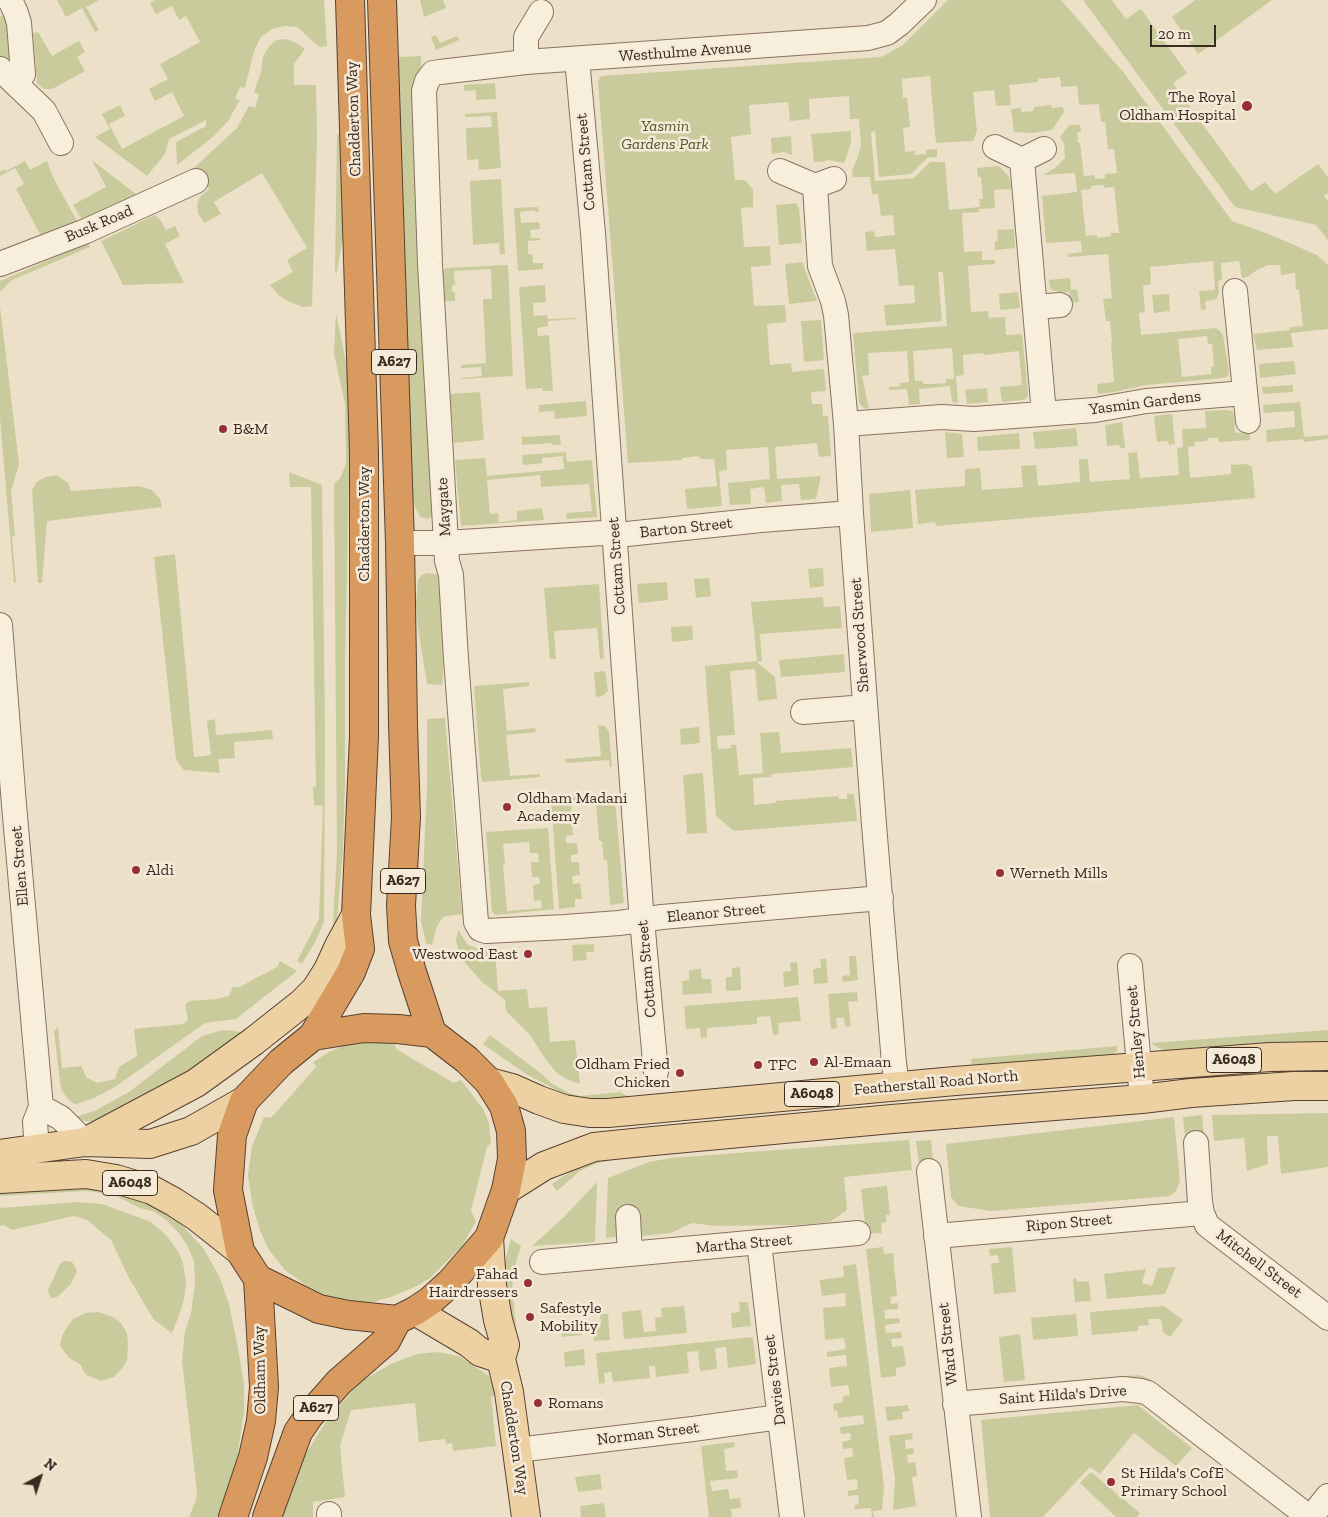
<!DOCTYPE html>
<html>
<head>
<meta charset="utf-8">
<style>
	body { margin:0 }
	#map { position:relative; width:1328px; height:1517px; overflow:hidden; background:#ede0c9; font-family:"Zilla Slab",serif }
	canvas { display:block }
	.north { position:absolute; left:15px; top:1452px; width:50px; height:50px; -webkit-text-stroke:4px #f5ead8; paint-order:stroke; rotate:40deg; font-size:14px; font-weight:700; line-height:20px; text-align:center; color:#3a2b21 }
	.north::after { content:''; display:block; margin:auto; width:18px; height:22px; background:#3a2b21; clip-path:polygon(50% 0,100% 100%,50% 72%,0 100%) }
	.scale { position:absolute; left:1150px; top:25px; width:66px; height:22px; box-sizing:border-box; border:2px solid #3a2b21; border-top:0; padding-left:6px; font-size:15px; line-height:18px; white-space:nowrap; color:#3a2b21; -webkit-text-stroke:4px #f5ead8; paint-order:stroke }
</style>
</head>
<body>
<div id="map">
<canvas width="1328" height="1517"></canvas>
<div class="north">N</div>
<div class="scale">20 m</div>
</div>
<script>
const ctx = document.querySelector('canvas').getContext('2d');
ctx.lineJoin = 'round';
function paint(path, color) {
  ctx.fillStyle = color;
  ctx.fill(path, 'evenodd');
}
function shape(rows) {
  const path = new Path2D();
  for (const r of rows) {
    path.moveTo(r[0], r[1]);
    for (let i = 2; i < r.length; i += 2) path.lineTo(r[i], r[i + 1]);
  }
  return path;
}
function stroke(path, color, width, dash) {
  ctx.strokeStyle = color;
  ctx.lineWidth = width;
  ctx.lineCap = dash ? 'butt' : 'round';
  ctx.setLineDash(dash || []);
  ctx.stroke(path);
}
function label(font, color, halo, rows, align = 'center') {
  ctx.font = font + ' "Zilla Slab",serif';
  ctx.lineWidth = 5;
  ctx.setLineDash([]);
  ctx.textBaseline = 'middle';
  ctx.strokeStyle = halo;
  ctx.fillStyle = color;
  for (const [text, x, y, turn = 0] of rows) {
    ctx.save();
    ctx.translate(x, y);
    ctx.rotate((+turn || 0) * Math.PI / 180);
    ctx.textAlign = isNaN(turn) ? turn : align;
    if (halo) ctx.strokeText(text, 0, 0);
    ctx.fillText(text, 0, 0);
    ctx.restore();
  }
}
const green = shape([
	[57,0,99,0,86,7,99,30,95,32,82,8,66,17],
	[155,0,324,0,327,46,319,47,297,27,285,26,272,29,261,37,254,51,245,88,240,87,235,98,240,100,228,121,214,136,177,165,176,142,206,126,206,120,169,139,165,154,147,176,95,137,110,129,102,114,120,105,125,116,109,124,122,149,184,116,172,92,155,101,149,89,168,79,160,64,200,42,186,16,179,20,172,6,156,14,150,3],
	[420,0,443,0,446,8,424,17],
	[948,0,1061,0,1124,73,1232,221,1271,235,1317,255,1328,265,1328,329,1291,333,1293,347,1257,350,1253,334,1290,330,1290,327,1303,326,1299,290,1296,290,1295,273,1281,275,1280,265,1268,265,1257,270,1247,277,1242,278,1239,261,1221,263,1222,280,1218,281,1219,293,1217,298,1213,300,1205,301,1206,309,1201,310,1199,291,1215,290,1213,261,1150,267,1151,284,1143,286,1145,312,1139,313,1141,335,1216,328,1220,331,1223,335,1229,371,1228,376,1224,378,1146,385,1114,392,1098,394,1097,384,1114,382,1111,342,1112,342,1110,321,1106,321,1103,299,1112,298,1108,254,1068,257,1068,254,1082,252,1081,241,1046,243,1042,196,1077,192,1075,173,1043,175,1046,173,1055,168,1065,158,1064,144,1060,137,1069,125,1080,125,1081,132,1077,132,1078,143,1080,143,1084,176,1094,175,1095,179,1105,178,1105,174,1117,173,1114,149,1108,149,1105,122,1101,122,1099,104,1079,105,1077,86,1061,87,1060,77,1038,79,1038,82,1009,85,1011,105,996,106,994,90,973,92,977,131,973,141,936,143,930,76,902,79,903,98,907,98,910,127,903,128,905,152,915,151,915,155,926,154,926,150,937,149,937,157,927,158,911,174,879,177,875,131,871,132,875,181,914,178,930,162,945,162,949,210,980,207,979,199,983,199,981,177,978,177,977,168,999,166,1009,177,1012,189,994,190,995,208,979,209,979,212,962,213,964,252,982,251,982,260,995,260,995,264,968,266,971,312,988,311,989,318,1005,317,1006,335,1022,334,1028,394,1026,399,1021,400,1002,402,1000,387,1022,385,1019,351,984,355,983,353,963,355,964,375,956,376,958,403,952,402,950,386,919,389,920,404,909,405,907,389,889,390,889,387,900,386,900,383,909,382,907,351,868,353,869,375,862,376,869,409,862,407,859,402,853,333,947,326,943,272,938,272,942,321,886,326,884,305,915,303,914,285,899,286,895,249,867,251,865,232,874,231,875,237,895,235,893,215,881,216,878,194,872,194,870,177,853,177,852,171,858,156,861,145,859,119,850,119,849,96,809,99,810,119,790,121,788,102,749,105,751,134,731,137,735,180,745,180,753,190,753,207,741,208,744,247,770,246,771,265,751,267,754,306,785,305,786,322,767,324,770,365,791,363,792,372,824,369,826,391,811,392,812,404,822,404,823,416,828,416,831,456,819,457,817,443,775,447,777,479,821,476,816,499,801,500,799,484,781,485,782,501,766,503,764,487,750,489,751,504,730,505,728,483,770,479,768,447,726,450,727,470,719,471,722,506,687,509,685,489,717,486,714,459,701,459,698,456,682,458,682,460,628,463,598,81,601,76,881,57,903,45],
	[1104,185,1104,188,1114,187,1119,233,1111,233,1111,236,1097,238,1097,235,1086,236,1081,190,1091,189,1091,186],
	[1207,336,1208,344,1212,344,1214,366,1211,367,1211,374,1182,377,1178,339],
	[952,348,954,379,946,379,946,383,934,384,923,384,923,381,915,381,913,351],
	[1083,0,1112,0,1126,19,1141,9,1187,73,1173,83,1251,191,1265,182,1275,194,1318,164,1328,177,1328,193,1324,196,1328,201,1328,240,1316,225,1235,207],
	[1195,0,1272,0,1198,54,1172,17],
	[5,14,11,24,12,65,0,59,0,17],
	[38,32,52,56,79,41,85,52,77,57,85,71,52,89,44,89,40,86,37,83,33,33],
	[436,35,440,43,457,36,459,40,436,50,431,37],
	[287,39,296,43,305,49,294,64,294,85,316,85,317,138,312,306,303,307,288,301,278,295,270,285,293,272,287,260,307,248,262,173,214,202,221,214,204,223,198,213,197,204,200,197,209,189,200,171,183,178,237,128,249,106,255,108,259,95,254,92,261,72,263,56,270,45,277,40],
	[421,56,434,515,428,519,420,517,413,503,398,57],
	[495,83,496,99,476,100,476,90,464,91,464,85],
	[1051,105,1052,108,1063,107,1064,112,1052,130,1032,133,1014,132,1011,109,1021,108,1021,112,1033,111,1034,107],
	[497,112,501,168,479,170,478,159,467,160,466,128,492,127,491,116,465,117,465,114],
	[851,131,851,143,844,163,828,160,821,162,814,162,811,134],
	[337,134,340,135,345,225,336,276,335,269],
	[791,136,792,155,784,152,772,154,771,138],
	[25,161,30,170,47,161,53,177,78,223,40,234,16,189,24,184,15,168,0,176,0,172,5,169,6,171],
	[93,161,137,195,82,220,73,205,106,187,93,162],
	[501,179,505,254,500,254,499,243,473,245,470,181],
	[796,203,799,208,802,243,779,245,776,205],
	[538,207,539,212,535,212,535,210,520,212,521,223,539,222,540,229,530,230,531,238,540,238,540,240,528,241,528,254,532,254,533,263,543,263,543,269,518,271,514,208],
	[155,215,161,221,166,230,175,226,180,236,165,244,184,283,123,285,101,241],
	[1014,229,1015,248,995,250,995,242,998,241,997,230],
	[88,243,90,247,12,280,0,292,0,281],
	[803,262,805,270,817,301,789,304,785,264],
	[508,265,513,376,461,379,462,378,482,376,481,367,461,368,461,365,486,363,483,299,492,299,491,269,454,271,455,285,452,285,452,292,455,292,455,301,444,301,442,272,446,268],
	[1070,278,1071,290,1077,289,1079,302,1070,303,1069,292,1059,292,1052,290,1050,287,1049,280],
	[545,285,546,302,533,303,534,316,547,315,548,319,576,318,576,319,548,321,548,326,537,328,538,336,549,335,553,391,543,391,542,388,526,389,519,287],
	[1018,292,1020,308,1000,310,999,294],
	[1169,294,1170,311,1154,313,1152,295],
	[0,306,19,464,11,491,15,535,12,537,16,583,14,583,0,418],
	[336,313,349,377,349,475,345,664,345,783,343,850,337,918,334,935,323,949,333,925,337,850,334,484,340,478,346,464,345,404,334,354],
	[821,320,824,360,804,362,801,321],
	[1294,361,1296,374,1260,378,1259,364],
	[1293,385,1293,392,1263,394,1262,387],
	[987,388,988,402,967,404,965,390],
	[480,392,484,440,454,443,450,394],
	[586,401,587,416,555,419,554,411,539,412,539,405],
	[1300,402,1304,437,1328,435,1328,439,1304,442,1303,439,1267,442,1266,430,1295,427,1294,411,1264,413,1263,405],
	[1226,410,1232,411,1234,415,1235,433,1250,432,1250,440,1219,442,1218,438,1208,438,1207,441,1195,442,1195,446,1188,447,1190,478,1231,474,1231,465,1247,464,1252,467,1255,498,936,526,935,522,918,524,915,490,965,486,965,469,980,468,982,490,1023,487,1021,466,1036,465,1038,486,1080,482,1079,459,1088,459,1090,482,1130,479,1128,453,1137,452,1140,478,1179,475,1177,448,1183,447,1182,429,1206,428,1205,411],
	[1172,414,1175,444,1169,445,1168,441,1157,442,1154,416],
	[1122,422,1125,448,1120,448,1119,445,1107,446,1105,425],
	[1076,428,1078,446,1035,449,1033,432],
	[945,432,962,434,964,457,947,458],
	[1019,433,1020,449,978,451,977,437],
	[560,435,561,445,552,445,552,443,522,445,522,437],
	[566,452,567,462,592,460,597,517,567,519,566,513,592,511,589,484,541,487,540,475,487,480,490,514,498,513,499,522,517,520,517,511,542,508,544,520,461,526,455,460,485,458,487,476,564,469,563,456,542,458,542,463,523,465,522,455],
	[289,472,322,485,325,733,324,922,315,942,302,964,297,961,319,919,323,806,314,805,313,787,316,787,311,487,290,487],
	[56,475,68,483,71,491,139,486,152,490,160,499,162,507,47,521,42,583,38,583,32,490,37,482,46,477],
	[910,490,913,528,871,532,869,494],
	[175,554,194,757,211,755,207,721,215,719,216,735,272,730,273,739,234,742,235,758,218,759,220,773,184,770,176,760,154,557],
	[823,568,824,586,810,588,808,569],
	[428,573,440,575,446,638,442,685,427,684,418,628,416,603,418,580,422,575],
	[709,578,711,596,696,598,694,579],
	[667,582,668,600,639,603,637,584],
	[599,584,604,658,600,659,597,628,554,631,556,659,550,659,544,588],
	[823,597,824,607,840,606,842,628,760,634,762,661,757,662,775,677,777,699,758,701,755,669,730,671,735,735,717,736,718,749,731,748,731,745,736,745,739,775,763,773,760,733,779,732,781,753,851,748,853,767,772,774,771,777,753,778,754,805,775,803,776,801,838,796,839,799,847,799,847,794,854,794,857,821,734,831,716,816,705,666,757,661,751,602],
	[692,626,693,640,672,642,671,627],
	[844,654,845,672,781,677,779,660],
	[605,671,608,691,602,696,596,697,594,672],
	[529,682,529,686,503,689,507,731,535,728,536,732,506,735,510,776,540,774,540,777,483,782,481,778,474,686],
	[445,718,462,914,443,917,437,926,432,945,426,943,421,921,427,788,427,719],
	[598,725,605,726,609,732,612,767,610,767,609,760,566,763,565,759,601,756],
	[699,727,700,743,681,745,680,729],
	[703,773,707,833,687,834,683,775],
	[606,793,615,800,624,903,610,905,607,860,604,860,602,841,599,841,596,802,571,804,572,816,564,817,565,824,572,823,573,835,566,836,566,843,577,843,578,854,571,855,571,862,579,862,580,875,572,876,573,884,580,883,582,899,575,899,575,907,559,909,551,800,571,798,577,796],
	[548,828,554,909,496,915,492,912,486,832],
	[529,842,530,853,538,853,539,862,531,862,532,877,539,877,540,884,533,885,534,901,541,900,542,908,507,911,503,865,505,864,503,844],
	[458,930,468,945,476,948,495,950,498,991,527,989,529,1008,547,1007,550,1042,575,1040,580,1084,566,1079,557,1073,546,1060,530,1035,506,1011,505,1000,481,981,460,957,456,940],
	[594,944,594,952,586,952,587,960,573,961,572,945],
	[849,956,856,956,858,980,843,982,842,976,850,975],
	[820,959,826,959,828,983,814,984,813,969,821,968],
	[280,961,297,971,236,1019,205,1023,115,1087,92,1099,76,1104,72,1103,67,1098,61,1089,54,1031,58,1027,62,1068,81,1066,87,1078,98,1083,115,1079,119,1067,137,1056,134,1029,183,1024,188,1020,185,1005,189,1001,217,999,229,996,233,987,240,987,258,977,277,967],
	[797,962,799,985,784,987,783,972,791,971,790,963],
	[740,967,741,990,726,991,726,977,732,977,732,968],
	[701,969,702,979,711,979,712,993,683,995,682,981,689,980,689,970],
	[857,992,858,1001,848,1002,851,1026,845,1027,844,1018,836,1018,837,1028,831,1029,828,994],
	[798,997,801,1021,778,1023,779,1034,773,1035,770,1016,757,1017,757,1024,707,1028,707,1037,701,1038,700,1028,686,1029,684,1006],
	[223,1030,234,1031,240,1032,245,1037,193,1078,99,1122,84,1121,75,1117,94,1111,129,1092,202,1036],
	[1328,1030,1328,1042,1167,1051,1158,1048,1151,1043],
	[490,1035,543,1075,551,1083,569,1093,580,1096,620,1092,631,1098,599,1100,582,1099,568,1096,526,1074,483,1044],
	[368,1041,383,1041,395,1044,396,1049,454,1083,461,1080,483,1109,489,1123,491,1143,487,1147,471,1211,476,1221,463,1245,430,1278,415,1287,391,1297,370,1303,354,1302,328,1296,307,1286,285,1270,269,1250,260,1231,252,1203,248,1175,252,1146,264,1117,271,1118,316,1067,313,1062,329,1052,346,1045],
	[1117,1046,1117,1051,1113,1054,1105,1057,972,1069,971,1059],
	[1328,1113,1328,1167,1281,1174,1278,1136,1267,1136,1268,1164,1247,1171,1244,1138,1214,1141,1212,1115],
	[1202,1115,1204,1135,1185,1137,1183,1117],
	[1174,1117,1180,1181,1176,1191,1170,1196,991,1211,958,1206,951,1197,946,1144],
	[909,1140,912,1170,844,1177,847,1210,830,1222,798,1225,716,1226,692,1223,671,1233,643,1236,638,1226,617,1237,606,1238,608,1178,649,1162,671,1158],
	[931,1140,933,1162,919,1164,916,1141],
	[617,1157,617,1159,595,1164,580,1171,557,1191,552,1184,576,1168,604,1159],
	[597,1182,595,1242,532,1246,564,1217],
	[50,1183,119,1189,162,1210,182,1225,203,1248,219,1276,229,1304,237,1343,244,1383,244,1412,235,1473,222,1517,189,1517,196,1500,197,1492,182,1361,185,1331,191,1314,195,1283,194,1261,187,1245,178,1232,166,1220,155,1212,140,1208,114,1195,87,1191,0,1196,0,1187],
	[887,1186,890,1215,886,1215,886,1222,881,1223,882,1233,866,1234,861,1189],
	[78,1202,102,1204,151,1222,166,1235,178,1251,183,1263,186,1282,184,1300,178,1318,172,1333,154,1320,129,1278,111,1240,87,1220,74,1216,12,1230,4,1225,0,1226,0,1208],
	[511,1239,521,1246,516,1262,512,1288,517,1336,513,1332,501,1276],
	[883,1247,884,1254,893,1253,897,1296,890,1297,891,1304,898,1303,898,1309,884,1310,885,1319,899,1318,900,1323,885,1325,886,1333,901,1332,902,1338,891,1339,892,1347,903,1346,906,1366,896,1368,896,1376,881,1378,866,1249],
	[1012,1247,1016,1292,994,1294,991,1263,999,1263,998,1255,990,1256,989,1249],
	[64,1261,72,1262,75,1266,77,1272,74,1278,70,1285,57,1297,52,1298,49,1295,48,1290,60,1264],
	[856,1264,884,1487,882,1510,873,1511,874,1517,872,1517,871,1508,855,1509,855,1505,859,1504,858,1495,848,1496,848,1491,858,1489,857,1479,847,1480,844,1458,853,1457,852,1448,843,1449,842,1442,851,1440,850,1433,841,1434,840,1427,864,1424,863,1415,838,1418,837,1410,834,1411,833,1404,843,1402,843,1396,850,1395,848,1385,831,1387,829,1368,847,1366,846,1355,827,1357,827,1352,846,1349,844,1338,825,1340,823,1308,846,1306,845,1293,822,1296,820,1282,820,1280,844,1277,843,1266],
	[1176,1267,1165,1294,1107,1299,1104,1274,1146,1269,1142,1283,1152,1286,1158,1268],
	[1076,1278,1077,1282,1089,1281,1091,1301,1075,1302,1073,1279],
	[739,1302,748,1302,751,1326,732,1328,731,1313,740,1312],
	[684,1306,687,1333,624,1339,622,1312,641,1310,644,1332,656,1331,655,1318,662,1317,661,1308],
	[1164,1306,1183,1320,1170,1337,1163,1332,1161,1319,1148,1319,1149,1325,1138,1326,1138,1331,1092,1335,1090,1312],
	[98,1312,113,1317,120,1322,127,1333,128,1345,127,1360,123,1367,114,1377,101,1381,86,1375,80,1364,69,1358,60,1346,62,1336,67,1327,73,1319,86,1313],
	[600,1314,608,1314,610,1340,594,1341,593,1325,601,1324],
	[1076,1314,1078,1336,1033,1340,1031,1318],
	[581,1323,582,1335,562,1337,561,1324],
	[1020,1334,1025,1380,1004,1382,999,1337],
	[753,1337,756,1364,728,1368,726,1347,715,1348,717,1369,700,1371,698,1351,687,1352,689,1373,656,1377,655,1366,649,1366,650,1378,613,1382,611,1372,604,1373,605,1383,599,1384,596,1353],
	[584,1349,585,1365,565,1367,564,1352],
	[437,1352,459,1356,489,1376,496,1396,491,1396,496,1446,453,1451,452,1443,446,1444,445,1439,419,1442,415,1403,351,1410,340,1446,345,1497,313,1502,313,1517,282,1517,303,1458,327,1420,360,1382,391,1364,417,1354],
	[1140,1375,1149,1379,1303,1496,1301,1500,1148,1383,1038,1387,1038,1383],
	[908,1405,909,1411,902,1412,903,1419,887,1421,885,1407],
	[1138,1405,1192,1448,1176,1466,1134,1433,1100,1474,1090,1467,1043,1517,990,1517,981,1420],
	[912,1433,913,1439,905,1440,906,1449,913,1448,914,1454,907,1455,908,1463,915,1462,917,1476,912,1477,916,1506,893,1510,895,1479,889,1436],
	[734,1442,735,1447,724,1449,726,1471,737,1470,738,1478,710,1481,712,1491,728,1489,730,1499,740,1498,741,1508,731,1509,732,1517,709,1517,701,1446],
	[1091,1472,1140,1513,1137,1517,1116,1517,1080,1483],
	[600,1474,602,1489,578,1492,575,1477],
	[604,1503,606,1517,581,1517,580,1506]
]);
const minor = shape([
	[10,0,16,13,19,23,23,74,15,82],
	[577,59,593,233,641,909,656,1072],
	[526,62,526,37,541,12],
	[0,69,44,111,61,143],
	[995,147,1022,160,1044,149],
	[1022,160,1044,414],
	[780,171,815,186,834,179],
	[815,186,820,266,833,301,836,315,846,424,851,513,874,825,894,1063,897,1086],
	[0,264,86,231,196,181],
	[1235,291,1248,421],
	[1035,307,1060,305],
	[846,424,942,417,974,419,1095,410,1146,401,1245,393],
	[400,543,446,543,603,533,627,534,761,520,851,513],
	[0,625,14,805,41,1107,35,1122,37,1150],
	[803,712,865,707],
	[881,898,662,917,619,923,565,927,486,931,480,929,476,922,456,659,451,575,447,561,446,543,430,264,424,91,427,81,433,73,440,72,526,62,868,38,887,33,899,24,924,0],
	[1130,966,1142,1099],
	[41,1107,61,1118,85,1142],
	[1196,1143,1200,1202,1202,1213,1207,1225,1328,1318],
	[929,1171,969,1517],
	[628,1217,630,1254],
	[936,1236,1202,1213],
	[759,1242,769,1329,792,1517],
	[542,1262,858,1233],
	[955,1404,1123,1389,1141,1391,1148,1393,1309,1517],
	[517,1450,693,1429,779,1417],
	[329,1514,329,1517],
	[1311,1517,1328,1496]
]);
const major = shape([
	[489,1082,512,1088,539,1100,564,1109,590,1113,608,1113,955,1081,1270,1057,1328,1056],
	[85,1142,196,1083,254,1041,302,1003,316,989,328,970,339,946,356,915],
	[0,1154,85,1142,150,1144,191,1131,244,1101],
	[0,1179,86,1174,116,1179,152,1190,174,1202,197,1217,240,1251],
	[506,1190,544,1166,594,1147,653,1141,892,1119,1142,1099,1191,1093,1294,1086,1328,1086],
	[489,1238,492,1285,498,1320,505,1345,501,1359,509,1392,526,1517],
	[415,1311,469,1343,480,1352,501,1359]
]);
const highway = shape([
	[382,0,400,543,403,724,406,817,401,906,403,941,412,972,432,1033],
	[364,1028,398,1029,432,1033,467,1060,489,1082,504,1106,511,1131,512,1159,506,1190,489,1238,450,1283,430,1301,415,1311,397,1320,348,1315,319,1309,258,1279,240,1251,228,1190,232,1135,244,1101,281,1062,313,1036,364,1028],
	[313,1036,351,972,360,949,356,915,364,736,364,453,350,0],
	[233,1517,253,1457,261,1421,264,1387,258,1279],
	[267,1517,298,1432,309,1416,339,1382,386,1341,397,1320]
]);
const markers = [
	[1247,106,6,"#963038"],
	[223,429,5,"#963038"],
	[507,807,5,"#963038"],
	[136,870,5,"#963038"],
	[1000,873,5,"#963038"],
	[528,954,5,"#963038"],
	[814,1062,5,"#963038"],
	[758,1065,5,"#963038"],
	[680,1073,5,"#963038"],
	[528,1283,5,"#963038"],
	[530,1317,5,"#963038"],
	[538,1403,5,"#963038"],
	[1111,1482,5,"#963038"]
];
const shields = [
	[394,362,45],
	[403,881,45],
	[1234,1060,55],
	[812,1094,55],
	[130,1183,55],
	[316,1408,45]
];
const shieldNames = [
	["A627",394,362],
	["A627",403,881],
	["A6048",1234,1060],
	["A6048",812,1094],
	["A6048",130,1183],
	["A627",316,1408]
];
const streetNames = [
	["Westhulme Avenue",685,52,-4],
	["Chadderton Way",354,119,-92],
	["Cottam Street",586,162,-95],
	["Busk Road",99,224,-23],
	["Yasmin Gardens",1145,403,-7],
	["Maygate",444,507,-93],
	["Chadderton Way",364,524,-90],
	["Barton Street",686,528,-6],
	["Cottam Street",617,566,-94],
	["Sherwood Street",860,635,-94],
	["Ellen Street",20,866,-95],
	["Eleanor Street",716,913,-5],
	["Cottam Street",647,969,-95],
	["Henley Street",1136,1032,-95],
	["Featherstall Road North",936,1083,-5],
	["Ripon Street",1069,1223,-5],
	["Martha Street",744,1244,-5],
	["Mitchell Street",1259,1264,37],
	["Ward Street",948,1344,-96],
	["Oldham Way",260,1370,-91],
	["Davies Street",775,1380,-97],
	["Saint Hilda's Drive",1063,1395,-4],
	["Norman Street",648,1434,-7],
	["Chadderton Way",514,1438,81]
];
const poiNames = [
	["The Royal",1236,97,"right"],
	["Oldham Hospital",1236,115,"right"],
	["B&M",233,429],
	["Oldham Madani",517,798],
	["Academy",517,816],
	["Aldi",146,870],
	["Werneth Mills",1010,873],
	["Westwood East",518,954,"right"],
	["Al-Emaan",824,1062],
	["Oldham Fried",670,1064,"right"],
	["Chicken",670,1082,"right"],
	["TFC",768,1065],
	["Fahad",518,1274,"right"],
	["Hairdressers",518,1292,"right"],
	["Safestyle",540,1308],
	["Mobility",540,1326],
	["Romans",548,1403],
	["St Hilda's CofE",1121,1473],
	["Primary School",1121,1491]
];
const parkNames = [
	["Yasmin",665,126],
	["Gardens Park",665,144]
];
paint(green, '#c9cb9d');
stroke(minor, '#89725e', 26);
stroke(major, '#574132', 30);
stroke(highway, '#574132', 30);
stroke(minor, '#f8eedc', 24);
stroke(major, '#eed1a3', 28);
stroke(highway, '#d89a5e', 28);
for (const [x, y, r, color] of markers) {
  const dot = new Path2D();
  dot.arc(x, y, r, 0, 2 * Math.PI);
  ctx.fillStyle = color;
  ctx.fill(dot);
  stroke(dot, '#f5ead8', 2);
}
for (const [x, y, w] of shields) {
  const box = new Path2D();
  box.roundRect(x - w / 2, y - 12.5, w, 25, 4);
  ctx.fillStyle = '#f5ead8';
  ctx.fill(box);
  stroke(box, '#3a2b21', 1);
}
label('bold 15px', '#3a2b21', null, shieldNames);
label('16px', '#3a2b21', '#f5ead8', streetNames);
label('16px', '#3a2b21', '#f5ead8', poiNames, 'left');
label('italic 16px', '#4e5628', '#f5ead8', parkNames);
</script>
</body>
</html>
